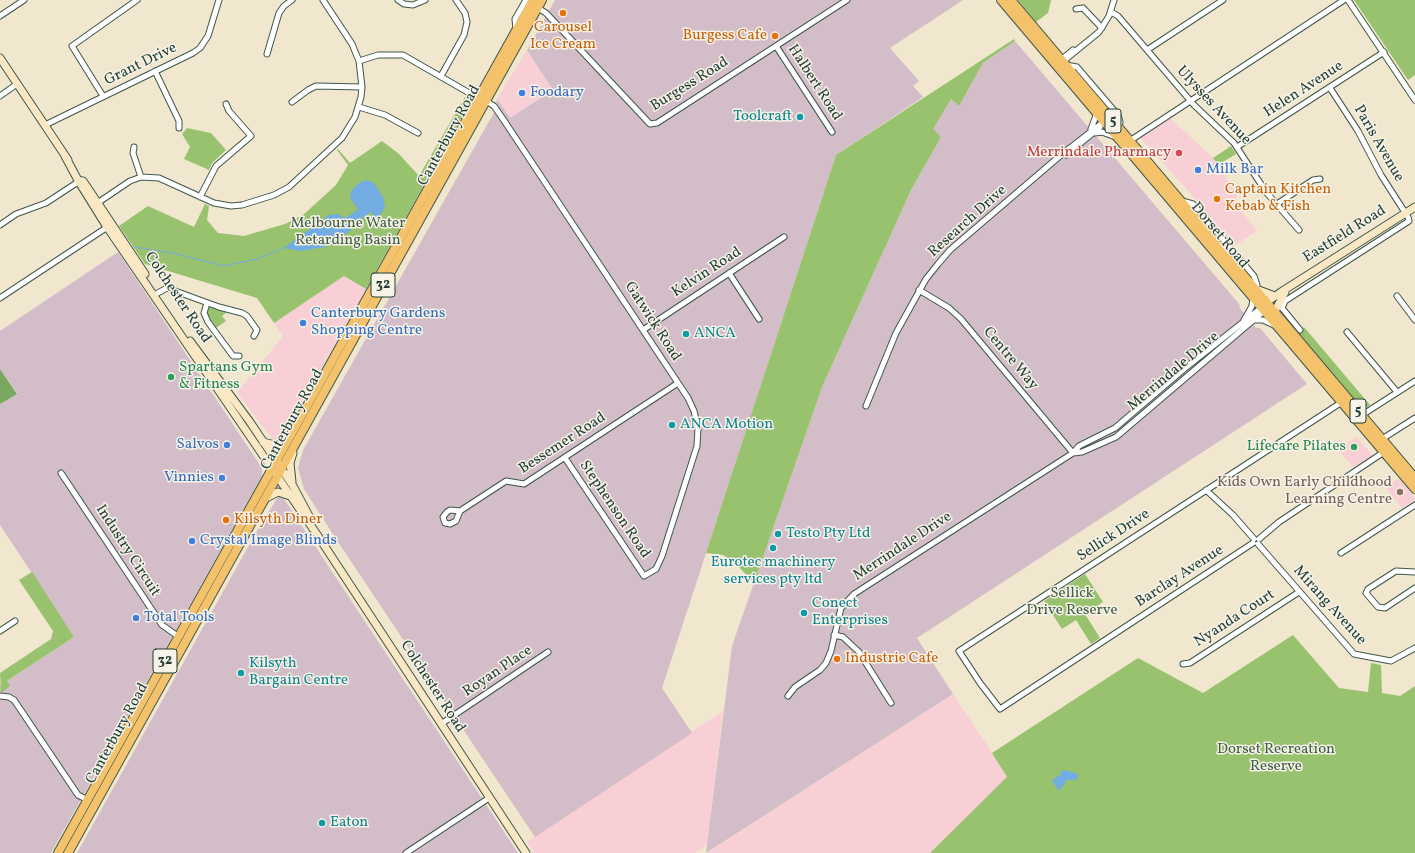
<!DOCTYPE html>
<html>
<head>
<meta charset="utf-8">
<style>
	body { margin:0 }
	canvas { display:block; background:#f0e7ce }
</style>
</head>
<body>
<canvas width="1415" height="853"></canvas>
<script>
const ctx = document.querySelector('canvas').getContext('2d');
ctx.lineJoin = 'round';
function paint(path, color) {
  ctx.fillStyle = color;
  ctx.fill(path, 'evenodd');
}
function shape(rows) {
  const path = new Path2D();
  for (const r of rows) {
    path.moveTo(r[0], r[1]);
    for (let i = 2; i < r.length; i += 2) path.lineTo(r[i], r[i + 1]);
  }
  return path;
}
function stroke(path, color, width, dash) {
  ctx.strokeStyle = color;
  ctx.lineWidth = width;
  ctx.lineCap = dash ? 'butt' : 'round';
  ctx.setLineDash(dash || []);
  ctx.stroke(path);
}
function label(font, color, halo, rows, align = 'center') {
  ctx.font = font + ' Vollkorn,serif';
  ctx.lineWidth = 3;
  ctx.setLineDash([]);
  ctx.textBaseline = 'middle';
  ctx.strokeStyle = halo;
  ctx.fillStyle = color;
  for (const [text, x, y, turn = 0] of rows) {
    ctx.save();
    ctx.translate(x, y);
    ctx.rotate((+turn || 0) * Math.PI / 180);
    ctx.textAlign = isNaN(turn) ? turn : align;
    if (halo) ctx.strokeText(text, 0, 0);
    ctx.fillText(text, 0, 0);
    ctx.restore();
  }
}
const built = shape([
	[527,50,553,90,510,118,497,99],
	[1170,118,1213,158,1237,194,1236,202,1237,205,1257,231,1234,246,1192,195,1140,137],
	[344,276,366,289,282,437,278,440,272,439,237,393,283,336,274,323],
	[1357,437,1374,457,1355,470,1338,449],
	[1399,478,1415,497,1415,500,1402,508,1385,487],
	[953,694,1008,777,930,853,707,853],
	[723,711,707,845,695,853,534,853,527,842]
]);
const industrial = shape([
	[555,0,963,0,890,48,919,81,913,86,923,97,836,155,662,688,692,733,535,837,336,539,304,489,298,468,303,450,496,109,497,99,510,118,553,90,527,50],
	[1015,41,1240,305,1239,307,1256,328,1260,328,1307,384,917,638,953,694,706,853,732,646,822,387,911,190,941,137,932,129,951,99,959,106,983,63],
	[118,252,262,468,262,476,51,853,0,853,0,686,74,637,0,525,0,404,17,393,0,369,0,331],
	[278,497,284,499,518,853,77,853,262,522]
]);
const green = shape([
	[1018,0,1051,0,1048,13,1036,22],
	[1354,0,1415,0,1415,75,1408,80],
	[1014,39,1015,41,983,63,959,106,951,99,933,129,941,137,911,190,822,387,754,583,737,565,723,555,706,553,836,155],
	[465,97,469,100,469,104,366,289,344,276,274,323,257,298,145,264,119,226,148,206,194,227,205,204,209,206,207,220,218,233,244,236,285,224,303,215,336,185,348,165,337,150,338,149,350,163,382,141,399,154,419,176],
	[187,128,211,133,226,150,212,163,209,170,184,159,190,147,182,134],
	[1231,146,1236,154,1218,165,1213,158],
	[209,306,227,312,222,316,226,321,216,328,207,314],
	[1304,327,1370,405,1362,410,1298,333],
	[32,572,74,637,7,681,10,686,1,693,0,673,51,639,53,631,19,580],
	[1085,574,1103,602,1085,614,1100,638,1091,644,1076,620,1062,629,1044,601],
	[1293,635,1339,688,1368,692,1371,663,1381,665,1382,693,1400,696,1415,686,1415,853,930,853,1007,777,992,753,1138,658,1203,693]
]);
const forest = shape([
	[0,369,17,394,0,404]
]);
const water = shape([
	[365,180,373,182,383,197,385,207,377,220,371,212,355,223,350,231,325,247,300,251,284,248,329,215,338,214,345,218,352,214,358,209,350,198,351,191,358,184],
	[1063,770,1076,773,1078,775,1078,778,1075,780,1067,780,1059,791,1052,781,1057,776,1060,777,1060,773]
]);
const stream = shape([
	[134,247,173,253,224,266,257,259,284,248]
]);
const street = shape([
	[398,0,404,4,413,5,425,0],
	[1348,0,1415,100],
	[538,8,546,13,650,124,657,123,847,0],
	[1083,8,1102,28],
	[1076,9,1083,8],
	[1111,12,1118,16,1194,105,1234,143,1266,192,1299,230],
	[0,16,24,0],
	[516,29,515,19,526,0],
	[776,46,832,132],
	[1147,50,1223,0],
	[267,54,279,13,284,6,292,0],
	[359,61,378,55,403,55,478,98],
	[1060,61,1073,50],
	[1061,63,1099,32,1109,16,1114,0],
	[1066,65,1077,67,1118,115,1120,122,1119,128],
	[155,71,179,121,179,128],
	[441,76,464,35,467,22,465,13,456,0],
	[0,96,17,84],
	[103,96,72,46,137,0],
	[486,101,494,106,503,119,688,398,694,411,698,428,697,446,662,556,656,569,644,576,565,458],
	[292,102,308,90,316,86,362,87],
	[359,107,385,115,418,133],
	[45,125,193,53,200,48,208,36,219,0],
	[1091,129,1097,113],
	[1095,133,1102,132,1118,138],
	[1128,142,1344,0],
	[134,147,133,153,141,177],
	[1237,147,1384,52],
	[1066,155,1100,127],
	[200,197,216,166,251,136,229,111,226,104],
	[1182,201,1193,204,1254,276,1257,285,1255,288],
	[96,204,130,181,141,177,159,178,214,203,231,206,242,205,274,195,289,187,342,138,355,117,361,97,362,87,359,61,352,44,323,0],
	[1277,204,1313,180,1320,179],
	[0,225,16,214,46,203,81,180],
	[729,273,759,319],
	[919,290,949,308,961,319,1073,453],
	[154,295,167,288,219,307,242,313,247,316,257,330,254,336],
	[1397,296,1415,320],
	[0,298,109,226],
	[207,303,204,313,208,322,233,356,239,356],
	[1255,320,1263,320,1276,326],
	[1243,322,1252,306,1253,298],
	[643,330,784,237],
	[1300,330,1282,308,1285,301,1409,221,1408,217,1381,175,1358,131,1330,88],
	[1347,332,1397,392],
	[866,406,896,333,926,279,938,264,950,250,1061,155,1106,120],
	[1362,415,1415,381],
	[1382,439,1415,418],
	[1073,453,1082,452,1116,437,1264,311],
	[61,473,162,625,179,637],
	[1206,490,1233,515,1254,539],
	[460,511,456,521,450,524,445,523,443,517,447,512,450,510,460,511,506,481,524,484,678,383],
	[1259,539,1279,522,1384,452],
	[1253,543,1000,709,980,683,959,651,1342,402],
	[1258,544,1354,654,1391,661,1415,648],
	[1341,553,1415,505],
	[1415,572,1396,571,1368,589,1366,593,1378,607,1385,608,1415,588],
	[0,631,15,621],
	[834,635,843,637,859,652,891,703],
	[1183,664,1190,663,1299,592],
	[0,696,9,697,14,700,78,795,88,800],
	[788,696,795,687,820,670,826,663,831,651,841,608,854,594,1073,453,1079,446,1115,428,1184,369,1261,308],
	[441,724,548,652],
	[406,853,489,798]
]);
const secondary = shape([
	[0,58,68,160],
	[65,156,79,182,107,227,318,536,526,853],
	[83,181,145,274],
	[1256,289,1275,296],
	[1267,302,1281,292,1415,207],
	[1275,311,1285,292],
	[190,341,250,422,293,486,309,516],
	[263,442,275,445,288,439],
	[292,482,290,463,293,453],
	[266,498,278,492,290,496]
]);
const primary = shape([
	[1001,0,1415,489],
	[1011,0,1415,478],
	[58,853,533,0],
	[68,853,542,0]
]);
const markers = [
	[563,13,4,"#e8710a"],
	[775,36,4,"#e8710a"],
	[522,93,4,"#3f7fe0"],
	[800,117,4,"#0f9aa8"],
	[1179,153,4,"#e0444e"],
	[1198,170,4,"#3f7fe0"],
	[1217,199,4,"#e8710a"],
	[303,323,4,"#3f7fe0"],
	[686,334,4,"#0f9aa8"],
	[171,377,4,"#2e9e5b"],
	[672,425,4,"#0f9aa8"],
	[227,445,4,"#3f7fe0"],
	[1354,447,4,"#2e9e5b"],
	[222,478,4,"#3f7fe0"],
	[1400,492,4,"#8d6e63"],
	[226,520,4,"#e8710a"],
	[778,534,4,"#0f9aa8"],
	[192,541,4,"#3f7fe0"],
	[773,548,4,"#0f9aa8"],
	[804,613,4,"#0f9aa8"],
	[136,618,4,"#3f7fe0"],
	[837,659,4,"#e8710a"],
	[241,673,4,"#0f9aa8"],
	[322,823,4,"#0f9aa8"]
];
const shields = [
	[1113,121,16],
	[383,285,24],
	[1358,411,16],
	[165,661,24]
];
const shieldNames = [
	["5",1113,121],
	["32",383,285],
	["5",1358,411],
	["32",165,661]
];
const foodNames = [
	["Carousel",563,28,"center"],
	["Ice Cream",563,45,"center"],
	["Burgess Cafe",767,36,"right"],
	["Captain Kitchen",1225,190],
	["Kebab & Fish",1225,207],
	["Kilsyth Diner",234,520],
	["Industrie Cafe",845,659]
];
const streetNames = [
	["Grant Drive",141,65,-26],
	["Halbert Road",814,83,57],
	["Burgess Road",690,85,-32],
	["Helen Avenue",1304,90,-33],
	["Ulysses Avenue",1213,106,47],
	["Canterbury Road",450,136,-61],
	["Paris Avenue",1378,144,60],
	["Research Drive",968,222,-42],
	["Eastfield Road",1345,235,-32],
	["Dorset Road",1219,236,50],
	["Kelvin Road",707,273,-33],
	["Colchester Road",177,298,56],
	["Gatwick Road",652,322,57],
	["Centre Way",1010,359,50],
	["Merrindale Drive",1174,372,-40],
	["Canterbury Road",293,420,-61],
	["Bessemer Road",563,444,-33],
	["Stephenson Road",614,510,56],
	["Sellick Drive",1114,536,-33],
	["Merrindale Drive",903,547,-33],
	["Industry Circuit",127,551,57],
	["Barclay Avenue",1180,577,-33],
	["Mirang Avenue",1329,606,48],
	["Nyanda Court",1235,619,-33],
	["Royan Place",498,672,-34],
	["Colchester Road",432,687,57],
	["Canterbury Road",118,734,-61]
];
const shopNames = [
	["Foodary",530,93],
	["Milk Bar",1206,170],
	["Canterbury Gardens",311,314],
	["Shopping Centre",311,331],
	["Salvos",219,445,"right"],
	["Vinnies",214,478,"right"],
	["Crystal Image Blinds",200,541],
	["Total Tools",144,618]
];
const cultureNames = [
	["Toolcraft",792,117,"right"],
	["ANCA",694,334],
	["ANCA Motion",680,425],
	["Testo Pty Ltd",786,534],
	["Eurotec machinery",773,563,"center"],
	["services pty ltd",773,580,"center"],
	["Conect",812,604],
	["Enterprises",812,621],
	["Kilsyth",249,664],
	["Bargain Centre",249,681],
	["Eaton",330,823]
];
const healthNames = [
	["Merrindale Pharmacy",1171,153]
];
const parkNames = [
	["Melbourne Water",348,224],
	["Retarding Basin",348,241],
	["Sellick",1072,594],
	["Drive Reserve",1072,611],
	["Dorset Recreation",1276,750],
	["Reserve",1276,767]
];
const leisureNames = [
	["Spartans Gym",179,368],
	["& Fitness",179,385],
	["Lifecare Pilates",1346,447,"right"]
];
const educationNames = [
	["Kids Own Early Childhood",1392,483],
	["Learning Centre",1392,500]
];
paint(built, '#f7cfd4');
paint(industrial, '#d2bdc8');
paint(green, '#98c26e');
paint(forest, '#7aa861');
paint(water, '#73ace3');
stroke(stream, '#73ace3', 1);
stroke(street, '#3e564b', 7);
stroke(secondary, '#3e564b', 9);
stroke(primary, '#3e564b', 10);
stroke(street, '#fff', 5);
stroke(secondary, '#fae7c3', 7);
stroke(primary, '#f3c26a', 8);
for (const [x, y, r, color] of markers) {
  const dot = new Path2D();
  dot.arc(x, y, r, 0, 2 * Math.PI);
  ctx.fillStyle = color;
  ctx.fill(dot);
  stroke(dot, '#f7f3e8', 1.5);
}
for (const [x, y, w] of shields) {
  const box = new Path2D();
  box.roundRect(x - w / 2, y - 12, w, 24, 3);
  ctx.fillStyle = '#f7f3e8';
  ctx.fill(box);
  stroke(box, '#1f3d34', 1);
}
label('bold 14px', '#1f3d34', null, shieldNames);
label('15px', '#c56008', '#f7f3e8', foodNames, 'left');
label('15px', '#1f3d34', '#f7f3e8', streetNames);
label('15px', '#366cbe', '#f7f3e8', shopNames, 'left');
label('15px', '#0d838f', '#f7f3e8', cultureNames, 'left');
label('15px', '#be3a42', '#f7f3e8', healthNames, 'right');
label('15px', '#3d5e42', '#f7f3e8', parkNames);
label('15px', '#27864d', '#f7f3e8', leisureNames, 'left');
label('15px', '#785e54', '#f7f3e8', educationNames, 'right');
</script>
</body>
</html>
